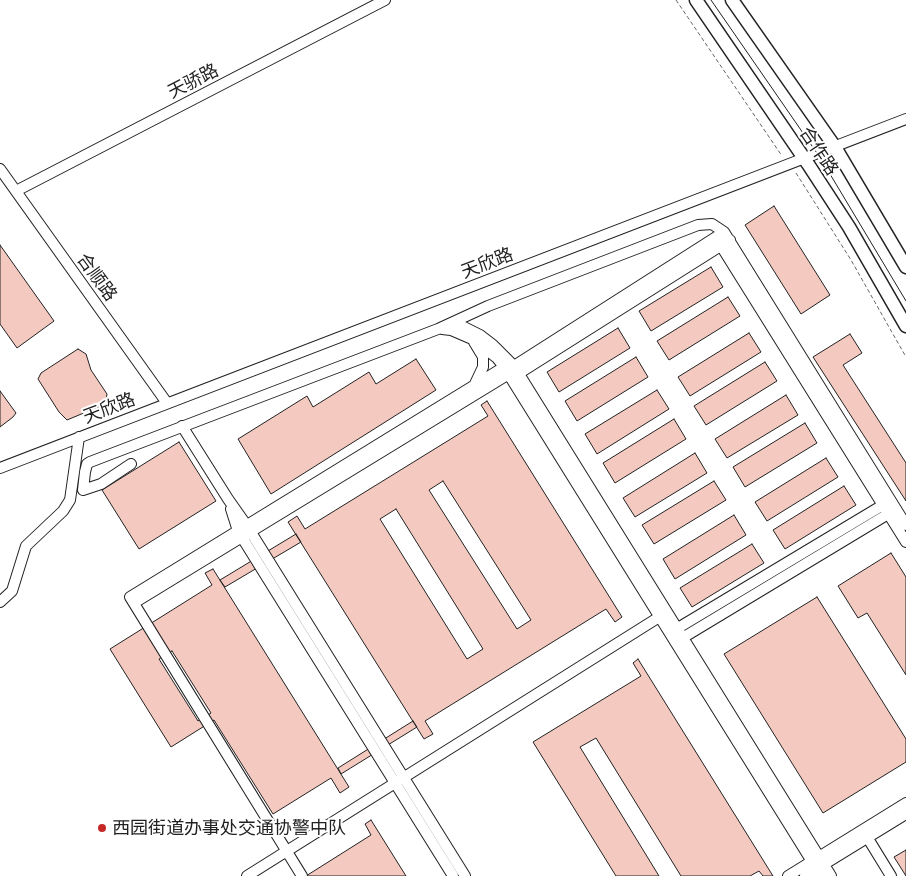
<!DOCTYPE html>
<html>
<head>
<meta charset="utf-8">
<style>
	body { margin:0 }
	canvas { display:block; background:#fff }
</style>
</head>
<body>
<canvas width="906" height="876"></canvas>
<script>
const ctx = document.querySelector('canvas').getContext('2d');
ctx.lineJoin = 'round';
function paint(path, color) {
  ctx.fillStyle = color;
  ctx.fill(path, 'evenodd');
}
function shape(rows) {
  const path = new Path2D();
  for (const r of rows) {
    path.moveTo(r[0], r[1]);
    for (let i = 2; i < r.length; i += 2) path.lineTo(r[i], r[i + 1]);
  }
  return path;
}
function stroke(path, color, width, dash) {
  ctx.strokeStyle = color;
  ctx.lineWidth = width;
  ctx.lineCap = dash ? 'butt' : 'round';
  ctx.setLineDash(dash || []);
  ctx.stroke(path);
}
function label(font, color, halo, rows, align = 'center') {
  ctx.font = font + ' "Exo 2","Noto Sans SC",sans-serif';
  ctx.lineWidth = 4;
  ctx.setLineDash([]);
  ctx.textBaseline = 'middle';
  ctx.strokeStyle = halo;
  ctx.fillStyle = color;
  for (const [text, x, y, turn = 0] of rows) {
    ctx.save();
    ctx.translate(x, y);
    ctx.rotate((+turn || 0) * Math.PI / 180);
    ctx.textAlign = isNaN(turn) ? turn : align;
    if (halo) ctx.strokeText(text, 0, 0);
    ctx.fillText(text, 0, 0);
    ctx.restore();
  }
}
const building = shape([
	[774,206,830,295,801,314,745,225,774,206],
	[0,245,54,321,17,348,0,324,0,245],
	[711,267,723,287,651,331,639,311,711,267],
	[728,297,740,316,669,360,657,341,728,297],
	[618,328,630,348,559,392,547,372,618,328],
	[749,333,761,352,690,396,678,377,749,333],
	[850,334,862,353,843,365,906,463,906,501,813,357,850,334],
	[78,349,86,354,91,370,107,394,106,400,103,405,67,420,59,412,38,379,41,373,78,349],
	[636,357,648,377,577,421,565,401,636,357],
	[416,359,436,390,271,494,238,439,307,396,313,407,369,372,376,384,416,359],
	[765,362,777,381,706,425,694,406,765,362],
	[657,390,669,409,597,454,585,434,657,390],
	[0,391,16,413,13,417,0,427,0,391],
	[786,395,798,415,727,458,715,439,786,395],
	[487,401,622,617,615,622,606,609,425,721,433,734,424,739,288,522,297,516,305,529,488,416,481,405,487,401],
	[443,481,531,620,517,629,429,490,443,481],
	[396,509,483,649,467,659,380,519,396,509],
	[674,419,686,439,615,483,603,463,674,419],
	[805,423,817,443,745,487,733,467,805,423],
	[179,442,216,501,139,549,102,490,179,442],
	[695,453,707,473,635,517,623,498,695,453],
	[826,458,838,477,767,521,755,502,826,458],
	[714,481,726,500,654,544,642,525,714,481],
	[844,486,856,505,785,549,773,530,844,486],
	[734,515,746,535,675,579,663,559,734,515],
	[296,534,301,542,225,587,220,580,296,534],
	[752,544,764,563,692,607,680,588,752,544],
	[891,553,906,577,906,675,867,613,858,618,838,586,891,553],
	[213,569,349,787,340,793,331,778,273,814,214,720,171,747,110,649,212,585,205,573,213,569],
	[172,651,211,713,198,721,159,659,172,651],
	[817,597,906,739,906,762,823,813,724,654,817,597],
	[638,659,773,876,763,876,759,871,750,876,681,876,596,738,580,747,659,876,616,876,533,742,641,676,633,663,638,659],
	[413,721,417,727,341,774,338,768,413,721],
	[371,820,406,876,306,876,371,835,365,824,371,820],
	[906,850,906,876,894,857,906,850]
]);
const path = shape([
	[676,0,782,156],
	[796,173,851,260,906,357]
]);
const minor = shape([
	[0,169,167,403],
	[16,191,385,0],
	[718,241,906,542],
	[450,324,458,324,480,335,493,345,514,366,831,876],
	[442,329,451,330,472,339,497,358,504,367,821,876],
	[474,386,483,367,483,357,474,342],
	[182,426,228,499,247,526,465,876],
	[131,464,101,484,83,490,85,472,87,464,90,462,438,329,488,306,698,225,712,224,724,232,906,525],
	[0,468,906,119],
	[231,509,238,531,453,876],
	[0,602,12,591,26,546,63,511,70,500,79,437],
	[134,603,509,374,518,374,730,240],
	[673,631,888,502],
	[679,640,893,511],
	[864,832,891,876],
	[247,876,664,614],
	[302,876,130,597,504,367,514,366,724,232],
	[788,876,906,803],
	[805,876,906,814]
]);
const major = shape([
	[696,0,808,164,849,227,906,326],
	[732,0,835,147,906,267]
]);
const tram = shape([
	[711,0,821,159,906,301]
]);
const markers = [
	[102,828,5,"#c62828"]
];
const streetNames = [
	["天骄路",193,81,-27],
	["合作路",819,151,56],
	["天欣路",487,263,-21],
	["合顺路",97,277,54],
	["天欣路",109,408,-21]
];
const poiNames = [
	["西园街道办事处交通协警中队",112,828]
];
paint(building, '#f3c9c0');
stroke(building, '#222', 1);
stroke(minor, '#222', 12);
stroke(major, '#222', 15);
stroke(path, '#646464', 1, [4, 2.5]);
stroke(minor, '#fff', 10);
stroke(major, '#fff', 12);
stroke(tram, '#222', 1);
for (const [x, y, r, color] of markers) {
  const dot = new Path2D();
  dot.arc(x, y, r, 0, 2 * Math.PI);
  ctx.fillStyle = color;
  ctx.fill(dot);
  stroke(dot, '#fff', 2);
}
label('18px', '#222', '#fff', streetNames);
label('18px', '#222', '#fff', poiNames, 'left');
</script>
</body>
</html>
